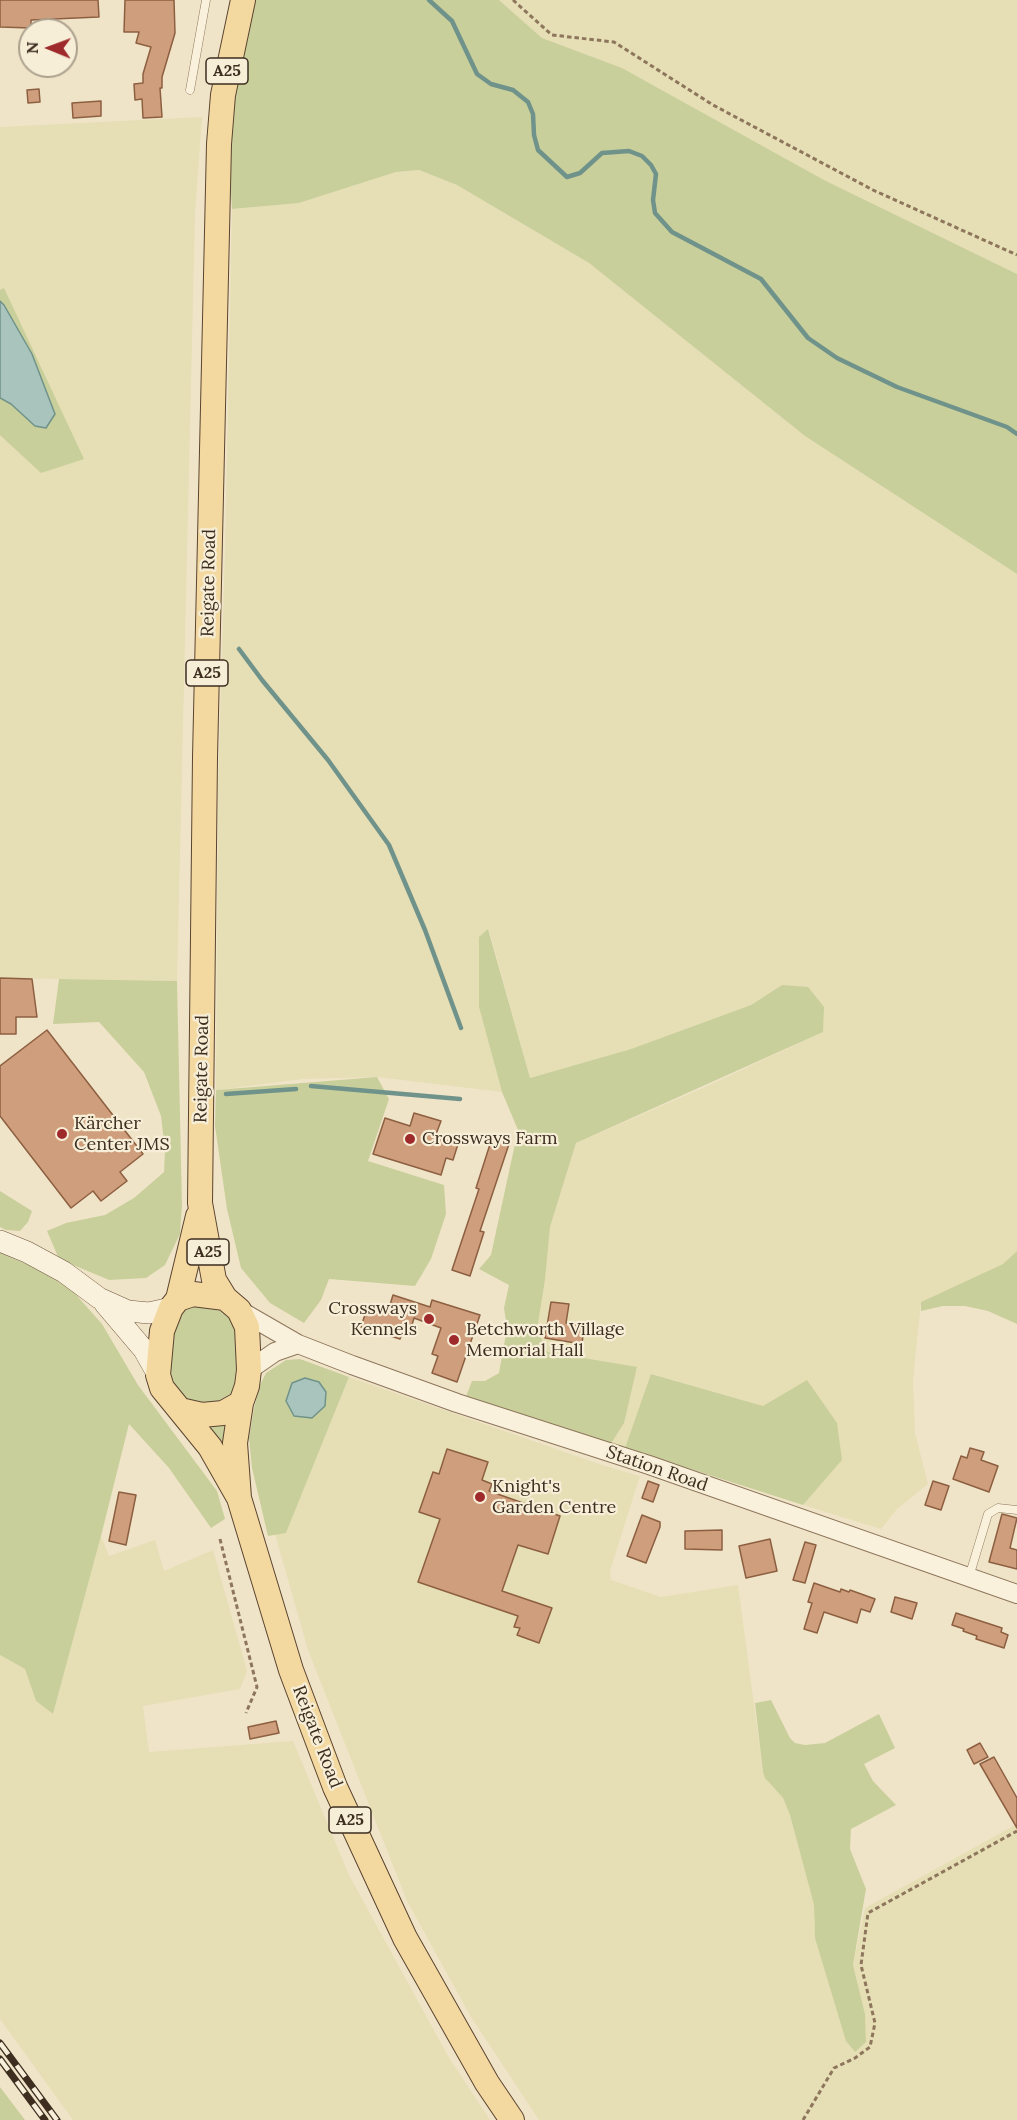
<!DOCTYPE html>
<html>
<head>
<meta charset="utf-8">
<style>
	body { margin:0 }
	#map { position:relative; width:1017px; height:2120px; overflow:hidden; background:#f0e4c8; font-family:Lora,serif }
	canvas { display:block }
	.north { position:absolute; left:18px; top:18px; width:60px; height:60px; box-sizing:border-box; background:#f7eed8; border:2px solid #ada18e; border-radius:50%; rotate:271deg; font-size:16px; font-weight:700; line-height:24px; text-align:center; color:#3d2e20 }
	.north::after { content:''; display:block; margin:auto; width:21px; height:27px; background:#9e2a2b; clip-path:polygon(50% 0,100% 100%,50% 72%,0 100%) }
</style>
</head>
<body>
<div id="map">
<canvas width="1017" height="2120"></canvas>
<div class="north">N</div>
</div>
<script>
const ctx = document.querySelector('canvas').getContext('2d');
ctx.lineJoin = 'round';
function paint(path, color) {
  ctx.fillStyle = color;
  ctx.fill(path, 'evenodd');
}
function shape(rows) {
  const path = new Path2D();
  for (const r of rows) {
    path.moveTo(r[0], r[1]);
    for (let i = 2; i < r.length; i += 2) path.lineTo(r[i], r[i + 1]);
  }
  return path;
}
function stroke(path, color, width, dash) {
  ctx.strokeStyle = color;
  ctx.lineWidth = width;
  ctx.lineCap = dash ? 'butt' : 'round';
  ctx.setLineDash(dash || []);
  ctx.stroke(path);
}
function label(font, color, halo, rows, align = 'center') {
  ctx.font = font + ' Lora,serif';
  ctx.lineWidth = 4.5;
  ctx.setLineDash([]);
  ctx.textBaseline = 'middle';
  ctx.strokeStyle = halo;
  ctx.fillStyle = color;
  for (const [text, x, y, turn = 0] of rows) {
    ctx.save();
    ctx.translate(x, y);
    ctx.rotate((+turn || 0) * Math.PI / 180);
    ctx.textAlign = isNaN(turn) ? turn : align;
    if (halo) ctx.strokeText(text, 0, 0);
    ctx.fillText(text, 0, 0);
    ctx.restore();
  }
}
const farmland = shape([
	[499,0,1017,0,1017,274,824,180,622,68,542,38],
	[202,117,195,214,177,981,0,978,0,127],
	[419,170,457,185,589,263,805,436,1017,574,1017,1251,1003,1264,921,1302,913,1380,915,1433,928,1484,897,1509,881,1529,803,1505,842,1460,763,1406,652,1374,625,1448,610,1445,637,1368,548,1352,537,1330,545,1280,550,1227,576,1143,705,1087,823,1032,782,985,751,1005,631,1049,530,1078,489,930,479,1007,502,1092,377,1077,303,1079,216,1090,218,791,225,548,232,209,299,203,396,172],
	[349,1377,602,1465,640,1476,610,1571,611,1580,661,1597,738,1585,763,1772,769,1783,783,1798,790,1815,814,1905,815,1938,854,2052,866,2041,865,2014,853,1965,865,1908,1017,1824,1017,2120,539,2120,471,2017,407,1901,308,1650,275,1534,286,1533],
	[101,1536,109,1556,155,1540,164,1571,213,1550,247,1671,240,1689,143,1706,149,1752,293,1741,349,1875,448,2056,490,2120,73,2120,0,2019,0,1655,25,1669,36,1701,53,1714]
]);
const green = shape([
	[255,0,499,0,542,38,622,68,824,180,1017,274,1017,574,805,436,589,263,457,185,419,170,396,172,299,203,232,209,229,163,239,56],
	[4,288,84,459,41,473,0,435,0,398,11,404,35,426,55,414,32,354,4,305,0,301,0,290],
	[488,929,530,1078,631,1049,751,1005,782,985,808,987,824,1007,823,1032,576,1143,550,1227,545,1280,537,1330,548,1352,637,1367,624,1423,610,1445,465,1399,472,1381,485,1381,499,1373,507,1328,504,1308,509,1285,479,1269,491,1255,518,1130,502,1092,479,1007,479,937],
	[59,979,177,981,182,1205,180,1234,165,1265,146,1278,109,1280,59,1259,47,1231,66,1223,105,1215,134,1198,164,1172,165,1150,161,1116,144,1072,99,1022,53,1024],
	[377,1077,389,1099,368,1161,444,1185,446,1214,431,1259,415,1286,329,1279,321,1300,304,1323,270,1303,241,1268,227,1209,215,1126,216,1090],
	[0,1191,32,1211,28,1222,20,1231,6,1230,0,1227],
	[1017,1251,1017,1324,988,1311,965,1306,943,1306,921,1311,921,1302,1003,1264],
	[0,1253,31,1266,71,1289,102,1324,138,1385,217,1491,225,1519,211,1528,169,1468,129,1424,101,1536,53,1714,36,1701,25,1669,0,1655],
	[192,1303,224,1310,235,1322,240,1374,231,1394,212,1404,191,1403,173,1390,168,1375,172,1335,179,1315],
	[300,1359,349,1377,286,1533,268,1536,252,1468,249,1438,254,1408,259,1387,266,1373,286,1360],
	[651,1374,763,1406,807,1380,837,1423,842,1460,803,1505,625,1448],
	[229,1421,227,1452,207,1429,211,1426],
	[771,1700,790,1738,795,1743,805,1745,825,1743,879,1714,895,1748,864,1764,873,1781,896,1805,851,1829,850,1849,866,1889,853,1965,865,2014,866,2042,855,2052,846,2041,815,1938,814,1905,790,1815,783,1798,765,1778,763,1772,755,1703],
	[0,2087,25,2120,0,2120]
]);
const water = shape([
	[0,301,4,305,32,354,55,414,46,428,35,426,11,404,0,398,0,301],
	[305,1378,319,1382,326,1392,325,1406,312,1418,294,1416,286,1401,292,1383,305,1378]
]);
const stream = shape([
	[429,0,452,21,477,74,491,84,513,90,528,102,533,114,534,135,538,150,567,177,580,173,602,153,629,151,642,156,651,165,656,174,653,200,655,213,672,232,761,279,808,338,837,358,897,387,1007,427,1017,434],
	[239,649,262,680,328,760,389,845,425,930,461,1028],
	[311,1086,460,1099],
	[226,1094,296,1089]
]);
const building = shape([
	[0,0,98,0,99,17,31,20,31,28,0,27,0,0],
	[125,0,174,0,175,33,162,77,162,88,160,88,162,117,143,118,142,99,135,100,134,84,143,83,143,74,151,47,136,43,139,32,124,32,125,0],
	[39,89,40,102,28,103,27,90,39,89],
	[101,101,101,116,73,118,72,103,101,101],
	[0,978,32,979,37,1017,16,1017,16,1034,0,1034,0,978],
	[47,1030,143,1154,120,1172,127,1181,101,1201,93,1191,71,1208,0,1116,0,1066,47,1030],
	[414,1113,441,1121,435,1137,458,1144,453,1160,446,1158,441,1175,373,1154,385,1118,410,1126,414,1113],
	[492,1138,509,1144,480,1231,484,1232,470,1276,452,1270,479,1189,476,1188,492,1138],
	[393,1295,430,1307,432,1300,480,1315,457,1382,432,1373,438,1356,432,1354,441,1328,414,1318,410,1332,403,1330,400,1339,361,1327,368,1305,388,1311,393,1295],
	[551,1302,569,1304,566,1323,584,1326,582,1344,545,1338,551,1302],
	[970,1448,984,1452,981,1460,998,1466,989,1492,953,1479,961,1456,967,1458,970,1448],
	[447,1449,488,1462,482,1480,492,1484,489,1491,560,1516,548,1554,518,1545,502,1591,552,1608,539,1643,517,1635,520,1628,514,1627,518,1616,418,1582,440,1519,419,1512,433,1472,439,1474,447,1449],
	[648,1481,659,1485,653,1502,642,1498,648,1481],
	[933,1481,949,1486,941,1510,925,1505,933,1481],
	[119,1492,136,1495,126,1545,109,1541,119,1492],
	[1002,1514,1017,1518,1010,1548,1017,1550,1017,1569,989,1562,1002,1514],
	[642,1515,660,1522,660,1527,646,1563,627,1556,642,1515],
	[722,1530,722,1550,685,1549,685,1531,722,1530],
	[770,1539,777,1571,746,1578,739,1546,770,1539],
	[805,1542,816,1545,805,1583,793,1580,805,1542],
	[814,1583,840,1592,841,1589,849,1592,850,1590,875,1599,870,1612,861,1609,857,1623,824,1612,817,1633,804,1629,812,1603,808,1602,814,1583],
	[895,1597,917,1603,912,1619,891,1612,895,1597],
	[956,1613,1002,1628,1001,1632,1008,1635,1004,1648,976,1639,977,1636,963,1631,964,1629,952,1625,956,1613],
	[276,1721,279,1733,250,1739,248,1727,276,1721],
	[980,1743,988,1757,974,1764,967,1750,980,1743],
	[994,1757,1017,1798,1017,1828,980,1764,994,1757]
]);
const path = shape([
	[513,0,552,35,614,42,713,105,873,190,1017,255],
	[220,1539,257,1687,246,1713],
	[803,2120,834,2068,855,2058,870,2047,875,2023,861,1965,868,1913,1017,1831]
]);
const service = shape([
	[190,90,206,0],
	[969,1577,988,1514,998,1508,1017,1510]
]);
const tertiary = shape([
	[239,1310,298,1344,352,1365,457,1403,649,1465,1017,1594],
	[249,1370,275,1352,298,1344]
]);
const secondary = shape([
	[0,1241,27,1252,64,1272,99,1298,128,1311,149,1313,171,1308],
	[105,1304,144,1350,158,1375]
]);
const primary = shape([
	[225,1298,214,1280,200,1203,205,757,219,144,223,95,243,0],
	[178,1299,198,1216],
	[180,1410,202,1415,223,1413,241,1403],
	[239,1498,210,1447,162,1388,158,1375,162,1331,171,1308,178,1299,193,1294,225,1298,239,1310,247,1327,249,1370,247,1386,241,1403,235,1443,239,1498,291,1670,335,1787,405,1938,487,2083,512,2120]
]);
const rail = shape([
	[0,2043,57,2120],
	[0,2059,45,2120]
]);
const markers = [
	[62,1134,6,"#9e2a2b"],
	[410,1139,6,"#9e2a2b"],
	[429,1319,6,"#9e2a2b"],
	[454,1340,6,"#9e2a2b"],
	[480,1497,6,"#9e2a2b"]
];
const shields = [
	[227,71,42],
	[207,673,42],
	[208,1252,42],
	[350,1820,42]
];
const shieldNames = [
	["A25",227,71],
	["A25",207,673],
	["A25",208,1252],
	["A25",350,1820]
];
const streetNames = [
	["Reigate Road",209,583,-89],
	["Reigate Road",202,1069,-89],
	["Station Road",657,1469,19],
	["Reigate Road",317,1737,69]
];
const poiNames = [
	["Kärcher",74,1124],
	["Center JMS",74,1145],
	["Crossways Farm",422,1139],
	["Crossways",417,1309,"right"],
	["Kennels",417,1330,"right"],
	["Betchworth Village",466,1330],
	["Memorial Hall",466,1351],
	["Knight's",492,1487],
	["Garden Centre",492,1508]
];
paint(farmland, '#e6deb5');
paint(green, '#c9cf9b');
paint(water, '#a9c4bc');
stroke(water, '#6f938a', 1.5);
stroke(stream, '#6f938a', 4.5);
paint(building, '#cf9f7d');
stroke(building, '#8d5f41', 1.5);
stroke(service, '#8d765c', 9);
stroke(tertiary, '#8d765c', 20);
stroke(secondary, '#6f573f', 22);
stroke(primary, '#5b4430', 26);
stroke(path, '#8d765c', 3, [4.5, 3]);
stroke(service, '#faf1dc', 8);
stroke(tertiary, '#faf1dc', 18);
stroke(secondary, '#faf1dc', 21);
stroke(primary, '#f3d9a0', 24);
stroke(rail, '#3d2e20', 7);
stroke(rail, '#f7eed8', 4.5, [14]);
for (const [x, y, r, color] of markers) {
  const dot = new Path2D();
  dot.arc(x, y, r, 0, 2 * Math.PI);
  ctx.fillStyle = color;
  ctx.fill(dot);
  stroke(dot, '#f7eed8', 2);
}
for (const [x, y, w] of shields) {
  const box = new Path2D();
  box.roundRect(x - w / 2, y - 13, w, 26, 4.5);
  ctx.fillStyle = '#f7eed8';
  ctx.fill(box);
  stroke(box, '#3d2e20', 1.5);
}
label('bold 16px', '#3d2e20', null, shieldNames);
label('18px', '#3d2e20', '#f7eed8', streetNames);
label('18px', '#3d2e20', '#f7eed8', poiNames, 'left');
</script>
</body>
</html>
